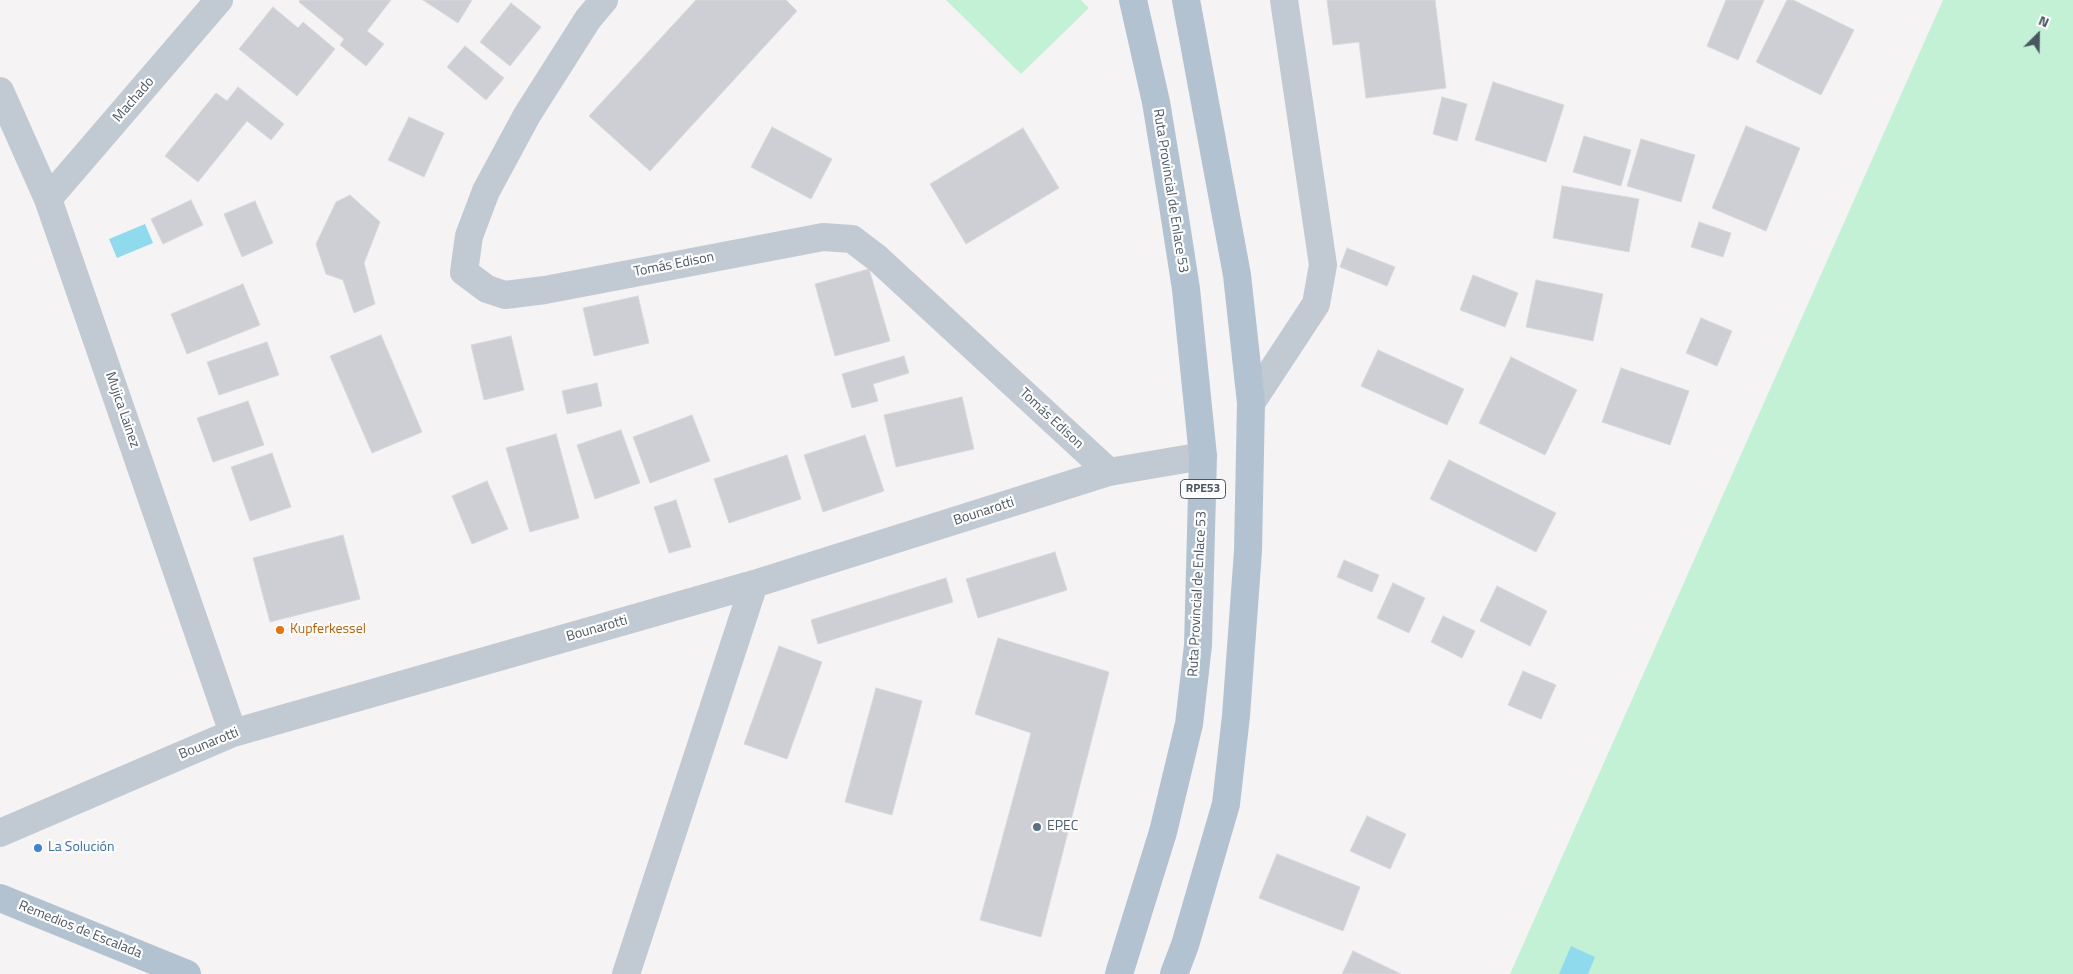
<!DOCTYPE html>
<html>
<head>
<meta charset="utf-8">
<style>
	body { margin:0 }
	#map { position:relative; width:2073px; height:974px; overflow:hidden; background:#f5f3f3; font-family:"Titillium Web",sans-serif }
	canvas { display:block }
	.north { position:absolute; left:2013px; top:10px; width:50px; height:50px; -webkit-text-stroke:4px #fff; paint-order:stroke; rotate:23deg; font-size:14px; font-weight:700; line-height:20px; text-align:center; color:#4a5661 }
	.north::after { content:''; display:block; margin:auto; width:18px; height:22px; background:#4a5661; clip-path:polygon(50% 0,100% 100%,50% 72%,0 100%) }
</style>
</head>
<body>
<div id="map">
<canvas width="2073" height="974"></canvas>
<div class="north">N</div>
</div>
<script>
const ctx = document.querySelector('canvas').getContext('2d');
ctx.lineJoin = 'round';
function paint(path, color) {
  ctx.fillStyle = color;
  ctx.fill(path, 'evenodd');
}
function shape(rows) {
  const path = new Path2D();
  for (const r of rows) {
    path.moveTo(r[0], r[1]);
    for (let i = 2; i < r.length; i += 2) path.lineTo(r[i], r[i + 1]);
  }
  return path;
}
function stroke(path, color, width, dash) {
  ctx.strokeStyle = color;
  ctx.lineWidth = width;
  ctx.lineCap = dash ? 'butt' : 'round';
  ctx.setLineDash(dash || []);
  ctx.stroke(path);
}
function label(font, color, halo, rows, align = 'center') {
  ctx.font = font + ' "Titillium Web",sans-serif';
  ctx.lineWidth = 4.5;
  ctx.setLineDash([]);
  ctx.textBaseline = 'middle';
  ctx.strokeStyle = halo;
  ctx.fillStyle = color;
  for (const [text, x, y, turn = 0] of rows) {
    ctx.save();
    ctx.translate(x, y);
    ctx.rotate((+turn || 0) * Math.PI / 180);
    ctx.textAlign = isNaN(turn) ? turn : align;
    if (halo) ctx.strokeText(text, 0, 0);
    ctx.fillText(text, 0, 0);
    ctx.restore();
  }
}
const green = shape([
	[946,0,1081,0,1089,8,1021,74],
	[1943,0,2073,0,2073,974,1510,974]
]);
const water = shape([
	[145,224,153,243,117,258,109,239],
	[1571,946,1595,957,1588,974,1559,974]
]);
const building = shape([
	[300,0,391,0,367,31,384,44,366,66,340,45,344,39,299,2,300,0],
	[423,0,472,0,458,23,423,0],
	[696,0,786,0,797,11,650,171,589,116,696,0],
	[1327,0,1435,0,1446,88,1366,98,1359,42,1333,45,1327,0],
	[1726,0,1764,0,1738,60,1707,46,1726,0],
	[1787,0,1793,0,1854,30,1821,95,1756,62,1787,0],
	[511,3,541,27,510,66,480,42,511,3],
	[273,7,298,28,303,22,335,49,297,96,239,49,273,7],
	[465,46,504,78,486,100,447,67,465,46],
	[1493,82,1564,105,1546,162,1475,140,1493,82],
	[238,87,284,124,271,140,247,121,198,182,165,156,216,93,227,101,238,87],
	[1442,97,1467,104,1457,141,1433,134,1442,97],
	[409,117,444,133,424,177,388,160,409,117],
	[1746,126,1800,148,1766,231,1712,208,1746,126],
	[772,127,832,159,811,199,751,167,772,127],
	[1023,128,1059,188,966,244,930,184,1023,128],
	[1584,136,1631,150,1621,186,1573,172,1584,136],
	[1641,139,1695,155,1681,202,1627,186,1641,139],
	[1562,186,1639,199,1629,252,1553,238,1562,186],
	[350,195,380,222,364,263,375,304,354,313,343,280,326,274,316,244,336,202,350,195],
	[191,200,203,225,163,244,151,219,191,200],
	[255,201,273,243,242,257,224,214,255,201],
	[1699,222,1731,233,1723,257,1691,247,1699,222],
	[1347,248,1395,267,1387,286,1340,267,1347,248],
	[869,269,890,341,835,356,815,284,869,269],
	[1473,275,1518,293,1505,327,1460,310,1473,275],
	[1536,280,1603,294,1593,341,1526,327,1536,280],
	[243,284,260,325,187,354,171,314,243,284],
	[638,296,649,343,594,356,583,308,638,296],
	[1701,318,1732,331,1717,366,1686,353,1701,318],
	[381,335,422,432,372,453,330,356,381,335],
	[511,336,524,390,484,400,471,345,511,336],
	[267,342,279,375,219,395,207,362,267,342],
	[1378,350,1464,389,1447,425,1361,386,1378,350],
	[904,356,909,373,873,384,878,401,852,408,842,374,904,356],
	[1511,357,1577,390,1545,455,1479,423,1511,357],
	[1621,368,1689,391,1670,445,1602,422,1621,368],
	[597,383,602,406,567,414,562,391,597,383],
	[962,397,974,449,896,467,884,415,962,397],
	[248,401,264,445,213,462,197,418,248,401],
	[692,415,710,461,650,483,633,437,692,415],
	[621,430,640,483,595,499,577,445,621,430],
	[556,434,579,518,530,532,506,448,556,434],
	[865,435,884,491,823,512,804,455,865,435],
	[272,453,291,507,250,521,231,467,272,453],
	[787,455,801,499,729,523,714,479,787,455],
	[1449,460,1556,513,1536,552,1430,499,1449,460],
	[487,481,508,529,472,544,452,496,487,481],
	[676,500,691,547,669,553,654,507,676,500],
	[343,535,360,599,270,622,253,558,343,535],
	[1055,552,1067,590,978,618,966,579,1055,552],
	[1344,560,1379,575,1372,592,1337,577,1344,560],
	[946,578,953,602,818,644,811,620,946,578],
	[1393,583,1425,598,1409,633,1377,618,1393,583],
	[1497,586,1547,611,1530,646,1480,621,1497,586],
	[1443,616,1475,631,1462,658,1431,642,1443,616],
	[998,638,1109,672,1041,937,980,920,1031,733,975,714,998,638],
	[779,646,822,662,787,759,744,744,779,646],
	[1523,671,1556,685,1541,719,1508,705,1523,671],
	[876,688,922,701,892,815,845,802,876,688],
	[1367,816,1406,834,1390,869,1350,851,1367,816],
	[1277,854,1360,887,1343,931,1259,898,1277,854],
	[1353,951,1401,974,1342,974,1353,951]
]);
const minor = shape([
	[604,0,588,19,527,115,486,191,469,236,464,272,487,289,505,295,545,290,823,237,852,239,877,258,1109,472],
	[0,91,48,199,233,733],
	[48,199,219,0],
	[1251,403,1316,304,1323,265,1284,0],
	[0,833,233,733,754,584,1109,472,1203,456],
	[626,974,754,584]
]);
const major = shape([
	[0,898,187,974],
	[1119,974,1163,832,1189,724,1198,645,1203,456,1186,289,1172,199,1156,102,1133,0],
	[1174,974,1185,945,1226,804,1236,716,1248,551,1251,403,1237,275,1186,0]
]);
const markers = [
	[280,630,5,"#e8710a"],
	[1037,827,5,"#5c6f8a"],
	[38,848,5,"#3f7fe0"]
];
const shields = [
	[1203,489,45]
];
const shieldNames = [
	["RPE53",1203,489]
];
const streetNames = [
	["Machado",134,100,-49],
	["Ruta Provincial de Enlace 53",1170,191,81],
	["Tomás Edison",674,265,-11],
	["Mujica Lainez",122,410,71],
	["Tomás Edison",1051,419,43],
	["Bounarotti",984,512,-18],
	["Ruta Provincial de Enlace 53",1198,594,-87],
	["Bounarotti",597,629,-16],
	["Bounarotti",209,744,-22],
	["Remedios de Escalada",80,930,22]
];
const foodNames = [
	["Kupferkessel",290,630]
];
const serviceNames = [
	["EPEC",1047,827]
];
const shopNames = [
	["La Solución",48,848]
];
paint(green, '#c3f1d5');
paint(water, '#90daee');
paint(building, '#cdcfd5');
stroke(building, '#d7d9de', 1);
stroke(minor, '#c1cad2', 28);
stroke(major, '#b3c2d1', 28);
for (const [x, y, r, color] of markers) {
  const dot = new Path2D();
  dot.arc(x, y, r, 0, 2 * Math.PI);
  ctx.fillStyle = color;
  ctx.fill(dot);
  stroke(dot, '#fff', 2);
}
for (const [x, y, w] of shields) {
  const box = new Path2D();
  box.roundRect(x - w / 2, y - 9.5, w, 19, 4);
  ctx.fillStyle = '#fff';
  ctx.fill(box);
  stroke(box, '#4a5661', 1);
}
label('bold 12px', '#4a5661', null, shieldNames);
label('14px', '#4a5661', '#fff', streetNames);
label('14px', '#c56008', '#fff', foodNames, 'left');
label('14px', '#4e5e75', '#fff', serviceNames, 'left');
label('14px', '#366cbe', '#fff', shopNames, 'left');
</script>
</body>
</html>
